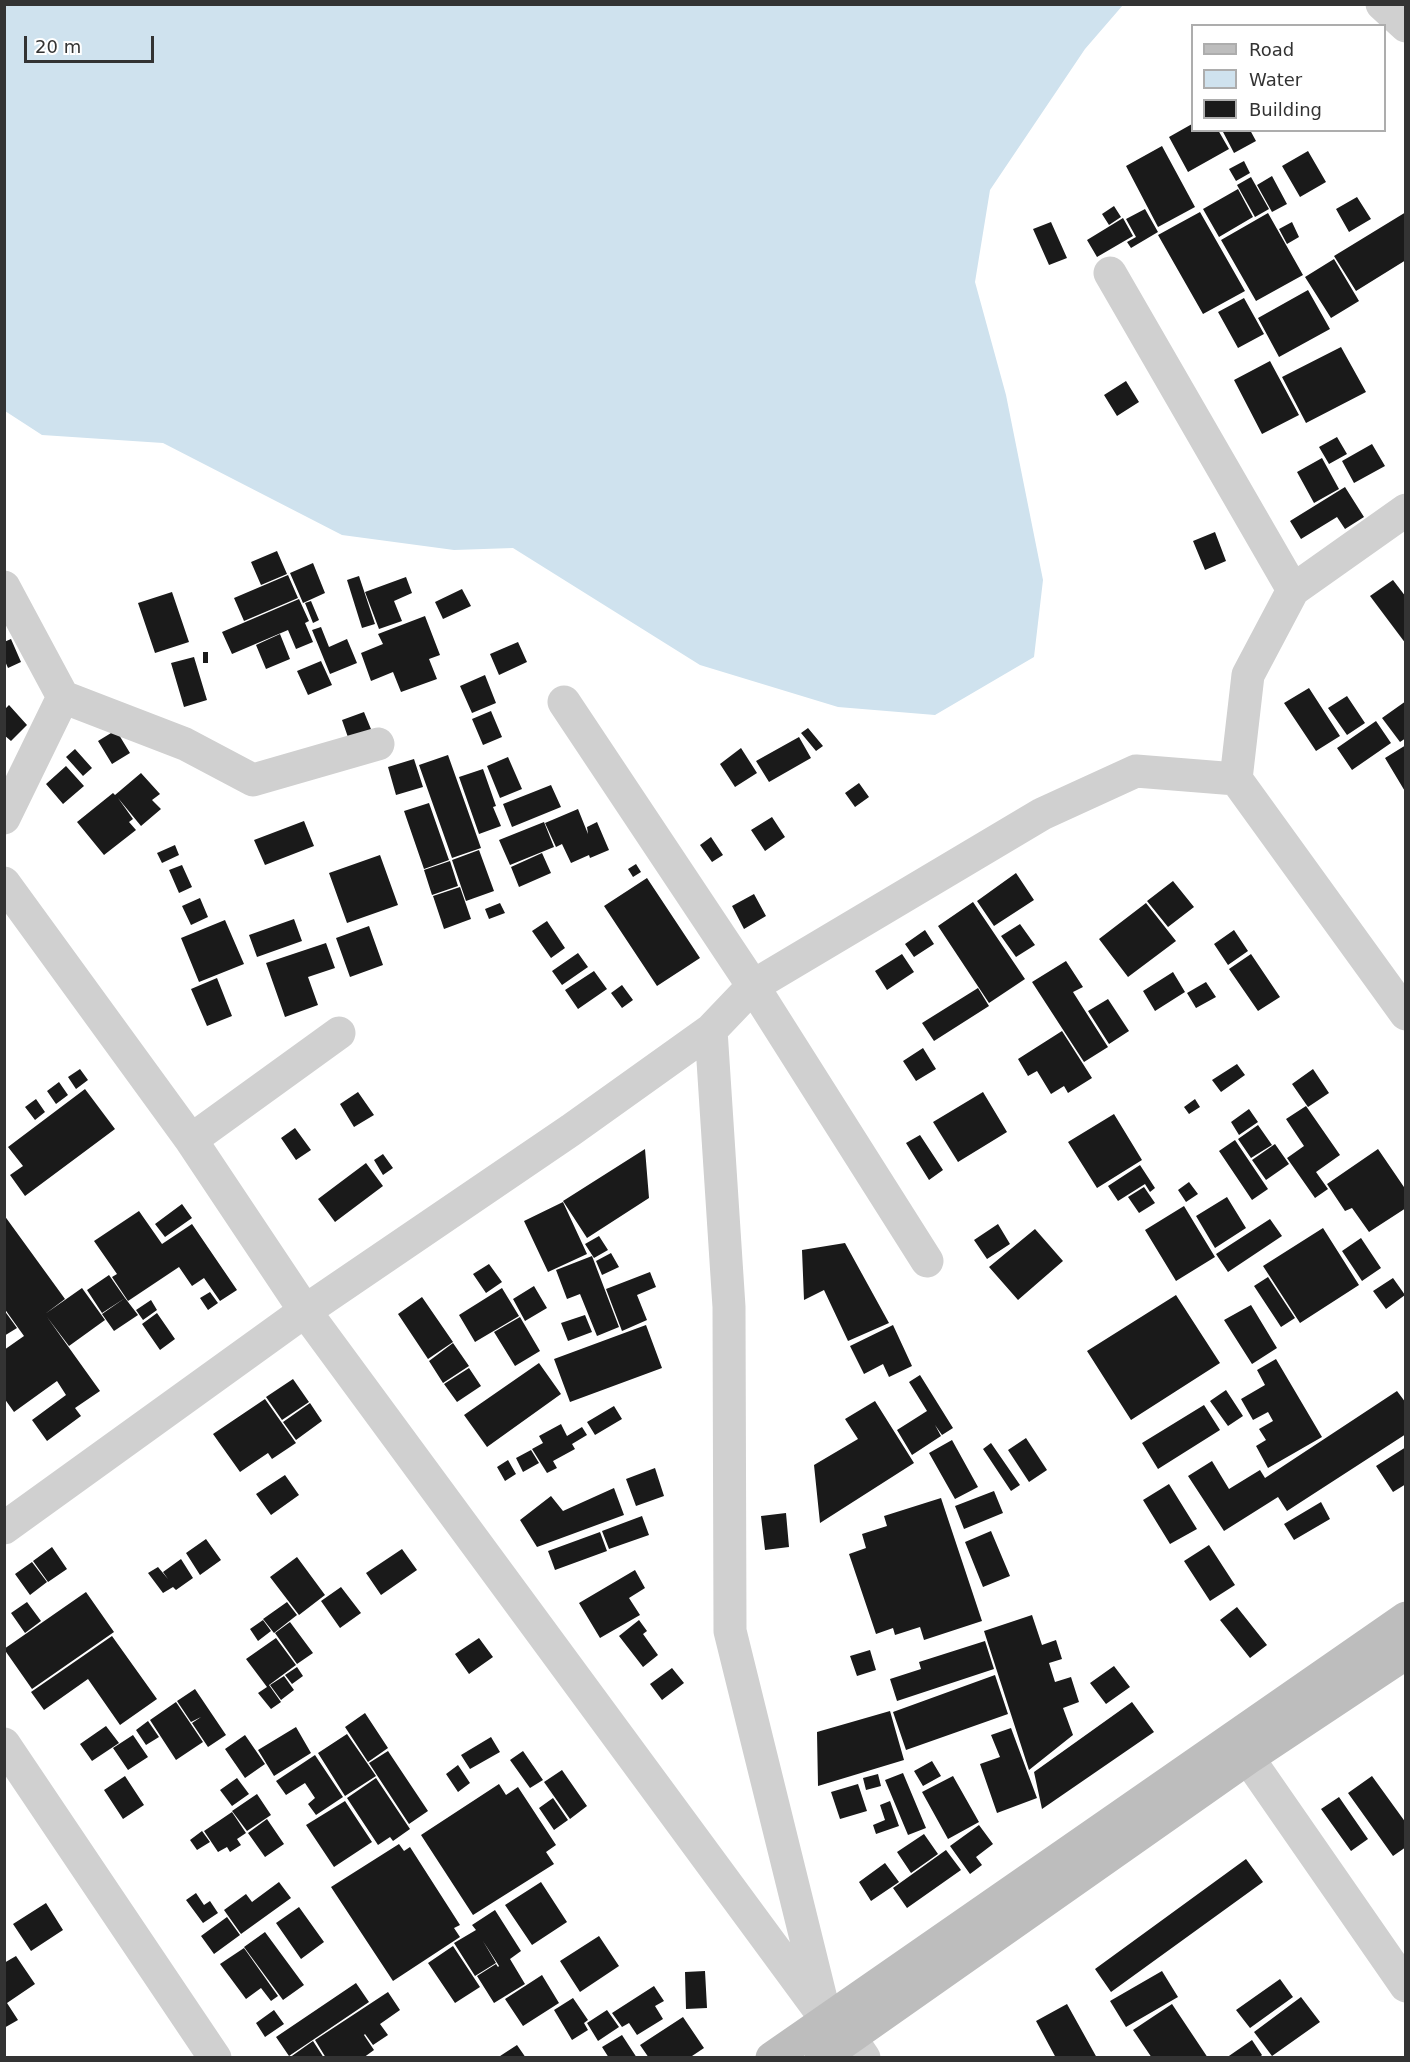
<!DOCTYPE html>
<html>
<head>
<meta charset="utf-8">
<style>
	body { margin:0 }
	#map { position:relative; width:1410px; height:2062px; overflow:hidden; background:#fff; font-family:"DejaVu Sans",sans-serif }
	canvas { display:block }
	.frame { position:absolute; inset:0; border:6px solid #333; pointer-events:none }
	.legend { position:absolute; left:1191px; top:24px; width:195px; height:108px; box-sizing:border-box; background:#fff; border:2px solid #adadad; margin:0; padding:8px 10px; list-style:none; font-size:18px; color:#333 }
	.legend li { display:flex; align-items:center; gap:12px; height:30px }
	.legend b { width:30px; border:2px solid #adadad }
	.scale { position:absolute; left:24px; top:36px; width:130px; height:27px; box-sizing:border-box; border:3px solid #333; border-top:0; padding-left:8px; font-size:18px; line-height:21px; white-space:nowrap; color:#333; -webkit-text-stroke:4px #fff; paint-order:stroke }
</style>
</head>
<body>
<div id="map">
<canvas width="1410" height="2062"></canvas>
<div class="frame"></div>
<ul class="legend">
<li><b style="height:8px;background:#bdbdbd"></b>Road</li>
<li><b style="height:16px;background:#cfe2ee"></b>Water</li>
<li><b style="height:16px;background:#1a1a1a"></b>Building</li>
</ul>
<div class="scale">20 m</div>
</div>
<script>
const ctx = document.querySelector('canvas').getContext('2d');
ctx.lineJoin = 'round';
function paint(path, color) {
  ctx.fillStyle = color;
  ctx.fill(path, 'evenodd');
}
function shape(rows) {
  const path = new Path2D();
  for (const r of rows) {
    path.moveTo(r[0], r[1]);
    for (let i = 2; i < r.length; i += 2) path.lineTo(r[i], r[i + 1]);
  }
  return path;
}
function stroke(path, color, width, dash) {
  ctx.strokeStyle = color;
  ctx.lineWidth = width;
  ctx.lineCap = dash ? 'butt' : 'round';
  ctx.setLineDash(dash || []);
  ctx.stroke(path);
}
const water = shape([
	[4,5,1123,5,1085,49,990,190,975,282,1006,395,1043,580,1034,657,935,715,838,707,700,665,513,548,454,550,342,535,163,443,42,435,5,411]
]);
const building = shape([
	[1192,124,1192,130,1218,130,1229,149,1188,172,1169,137],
	[1222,130,1250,130,1256,141,1234,153],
	[1162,146,1195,207,1158,227,1126,166],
	[1308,151,1326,182,1300,197,1282,166],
	[1244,161,1250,173,1236,181,1229,169],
	[1272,176,1287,204,1272,212,1257,185],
	[1251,177,1269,209,1255,217,1237,185],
	[1238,189,1253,217,1219,237,1203,209],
	[1357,197,1371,219,1349,232,1336,209],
	[1114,206,1121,217,1109,225,1102,214],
	[1145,209,1158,232,1131,248,1127,242,1136,237,1126,219],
	[1200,212,1245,291,1203,314,1158,235],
	[1406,212,1406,260,1356,291,1334,256],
	[1268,213,1303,275,1256,301,1221,240],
	[1123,218,1133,236,1097,257,1087,240],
	[1051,222,1067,258,1049,265,1033,229],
	[1292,222,1299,237,1287,244,1279,229],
	[1334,259,1359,301,1331,318,1305,277],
	[1308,290,1330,329,1279,357,1258,318],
	[1244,298,1264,334,1238,348,1218,312],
	[1341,347,1366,392,1306,423,1282,377],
	[1270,361,1299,415,1262,434,1234,380],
	[1126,381,1139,402,1117,416,1104,395],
	[1337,437,1347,454,1329,464,1319,447],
	[1372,444,1385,466,1354,483,1342,461],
	[1322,458,1339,489,1314,503,1297,472],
	[1345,487,1364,517,1345,529,1337,517,1301,539,1290,521],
	[1215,532,1226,561,1205,570,1193,541],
	[277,551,287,574,261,585,251,562],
	[313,563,325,593,303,603,290,573],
	[288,575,298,598,244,621,234,598],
	[359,576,375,624,362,628,347,580],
	[406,577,412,593,394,601,402,621,379,629,365,592],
	[1393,580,1406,597,1406,644,1370,596],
	[462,589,471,606,443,619,435,602],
	[172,592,189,642,155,653,138,603],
	[299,599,309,621,305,623,313,642,296,649,288,630,232,654,222,632],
	[311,601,319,620,313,623,305,603],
	[425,616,440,655,429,659,437,679,401,692,393,672,371,681,361,653,383,644,378,634],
	[321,627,329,647,347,639,357,663,330,674,312,630],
	[280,634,290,659,266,669,256,645],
	[11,639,21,662,8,668,4,659,4,642],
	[518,642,527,662,499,675,490,654],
	[203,652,208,652,208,663,203,663],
	[194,657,207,700,184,707,171,663],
	[321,661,332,685,308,695,297,671],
	[485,675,496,703,472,713,460,686],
	[1309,688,1340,736,1316,751,1284,703],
	[1347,696,1365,723,1347,735,1328,708],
	[1406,701,1406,738,1400,742,1382,718],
	[9,705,27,725,11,741,4,735,4,710],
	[491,711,502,737,483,745,472,719],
	[364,712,373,734,350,743,342,720],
	[1376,721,1391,743,1352,770,1337,748],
	[808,728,823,746,816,751,801,733],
	[116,730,130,753,112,764,98,741],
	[799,737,811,758,769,782,756,761],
	[1406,745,1406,793,1385,758],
	[741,748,757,773,735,787,720,764],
	[75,749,92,768,83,776,66,757],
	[448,755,481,848,452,858,419,765],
	[508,757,522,789,500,798,487,766],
	[414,759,423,787,396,795,388,767],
	[66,766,84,786,63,804,46,784],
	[483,769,496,806,493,807,501,826,479,834,459,777],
	[141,773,160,794,152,800,161,809,141,826,118,798,133,819,129,822,136,830,104,855,77,822,113,793,115,795],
	[859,783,869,797,855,807,845,793],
	[551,785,561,807,512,827,503,804],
	[429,803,449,860,424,869,404,811],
	[578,809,588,834,587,827,597,822,609,850,590,858,589,855,571,863,562,844,556,847,545,823],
	[772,817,785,837,765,851,751,830],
	[304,821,314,846,265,865,254,840],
	[544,822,554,847,510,865,499,840],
	[711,837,723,855,712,862,700,845],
	[175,845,179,855,162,863,157,853],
	[479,850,494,891,466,901,452,860],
	[542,853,551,873,519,887,511,867],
	[380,855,398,905,347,923,329,873],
	[450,861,458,886,432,895,424,870],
	[636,864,641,872,633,877,628,869],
	[182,865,192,887,179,893,169,870],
	[1016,873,1034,900,994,926,977,901],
	[647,878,700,958,657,986,604,906],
	[1173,881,1194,907,1168,927,1147,901],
	[460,887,471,919,444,929,433,896],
	[754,894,766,916,744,929,732,906],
	[200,898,208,917,191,925,182,906],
	[973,902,1025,979,989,1003,938,926],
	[500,903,505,913,489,919,485,909],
	[1146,903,1176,941,1128,977,1099,939],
	[294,919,302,941,257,957,249,935],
	[225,920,244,964,199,982,181,938],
	[547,921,565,948,551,958,532,931],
	[1020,924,1035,945,1016,957,1001,936],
	[369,926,383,965,350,977,336,938],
	[925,930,934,944,914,957,905,944],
	[1234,930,1248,951,1228,965,1214,944],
	[326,943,335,968,308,977,318,1005,285,1017,266,963],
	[578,953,588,967,562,985,552,971],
	[902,954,914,972,887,990,875,971],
	[1251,954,1280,997,1258,1011,1229,969],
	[1066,961,1083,987,1073,992,1108,1047,1084,1062,1032,982],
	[594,971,607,989,578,1009,565,990],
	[1173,972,1185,992,1155,1011,1143,991],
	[217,978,232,1016,207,1026,191,989],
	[1206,982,1216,997,1196,1008,1187,993],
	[622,985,633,1000,622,1008,611,993],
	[978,988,989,1006,934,1041,922,1023],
	[1108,999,1129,1031,1109,1044,1088,1011],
	[1062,1031,1092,1078,1068,1093,1064,1086,1051,1094,1037,1071,1028,1076,1018,1059],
	[923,1048,936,1069,916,1081,903,1061],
	[1237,1064,1245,1075,1221,1092,1212,1080],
	[80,1069,88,1080,76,1089,68,1077],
	[1313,1069,1329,1093,1308,1107,1292,1084],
	[59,1082,68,1095,56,1104,47,1091],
	[85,1089,115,1129,25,1196,10,1175,23,1166,8,1147],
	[358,1092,374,1115,354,1127,340,1104],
	[983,1092,1007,1132,958,1162,933,1122],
	[36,1099,45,1112,35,1120,25,1107],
	[1195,1099,1200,1107,1189,1114,1184,1107],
	[1306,1106,1340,1155,1316,1172,1328,1189,1315,1198,1287,1158,1304,1146,1286,1119],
	[1249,1109,1258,1122,1239,1135,1231,1122],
	[1114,1114,1142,1160,1097,1188,1068,1142],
	[1258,1125,1272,1145,1251,1158,1238,1139],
	[295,1128,311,1150,296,1160,281,1138],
	[920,1135,943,1170,929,1180,906,1143],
	[1235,1140,1268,1189,1252,1200,1219,1151],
	[1275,1144,1289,1164,1266,1180,1252,1160],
	[645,1149,649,1198,587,1238,563,1201],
	[1378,1149,1406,1190,1406,1208,1369,1232,1352,1208,1345,1211,1327,1184],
	[383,1154,393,1168,383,1175,374,1160],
	[366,1163,383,1186,335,1222,318,1199],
	[1140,1165,1155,1188,1150,1192,1145,1184,1118,1201,1108,1186],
	[1189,1182,1198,1194,1186,1202,1178,1190],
	[1144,1187,1155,1203,1139,1213,1128,1197],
	[1227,1197,1246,1228,1215,1248,1196,1216],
	[563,1202,587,1254,548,1272,524,1221],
	[182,1204,192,1218,165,1237,155,1224],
	[1184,1206,1215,1257,1176,1281,1145,1230],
	[139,1211,162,1244,192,1224,237,1290,220,1301,204,1278,192,1286,179,1267,128,1301,112,1277,117,1274,94,1241],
	[4,1215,65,1299,45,1314,82,1288,105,1320,69,1346,47,1317,100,1391,75,1408,81,1416,47,1441,32,1420,66,1395,57,1381,14,1412,4,1398,4,1350,24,1336,4,1308],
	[1270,1219,1282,1236,1228,1272,1216,1254],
	[998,1224,1010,1244,987,1259,974,1240],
	[1323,1228,1359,1285,1300,1323,1263,1266],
	[1035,1229,1063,1261,1018,1300,989,1267],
	[599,1236,608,1250,594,1258,585,1244],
	[1361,1238,1381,1268,1362,1281,1342,1251],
	[845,1243,889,1323,848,1341,824,1290,804,1300,802,1250],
	[611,1253,619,1267,602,1275,596,1261],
	[592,1256,619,1327,597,1336,580,1294,567,1299,556,1270],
	[489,1264,502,1282,486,1293,473,1274],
	[650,1272,656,1287,637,1295,647,1320,622,1331,606,1289],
	[109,1275,125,1298,102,1313,87,1290],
	[1268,1277,1295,1318,1281,1327,1254,1286],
	[1393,1278,1405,1295,1386,1309,1373,1291],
	[534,1286,547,1308,525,1321,513,1299],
	[502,1288,519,1316,475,1342,459,1315],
	[210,1292,218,1303,208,1310,200,1298],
	[1176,1295,1220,1363,1131,1420,1087,1351],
	[422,1297,453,1342,428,1359,398,1314],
	[125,1298,138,1315,114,1331,102,1314],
	[151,1300,157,1310,143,1320,136,1310],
	[1251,1305,1277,1348,1252,1364,1224,1320],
	[4,1310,17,1328,4,1336],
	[157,1313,175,1339,160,1350,142,1324],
	[585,1315,592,1332,568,1341,561,1323],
	[520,1317,540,1351,515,1366,494,1332],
	[646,1325,662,1368,570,1402,554,1359],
	[893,1325,912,1366,889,1377,883,1364,864,1374,850,1346],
	[453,1343,469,1366,443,1383,429,1361],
	[1276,1359,1322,1437,1268,1468,1256,1446,1266,1440,1259,1429,1273,1421,1268,1412,1253,1420,1241,1399,1265,1385,1257,1370],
	[539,1363,561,1394,487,1447,464,1415],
	[469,1368,481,1386,457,1402,444,1384],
	[920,1375,953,1428,942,1435,935,1425,941,1436,912,1455,897,1430,927,1411,909,1382],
	[293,1379,309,1402,282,1420,266,1397],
	[1226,1390,1243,1416,1228,1426,1210,1401],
	[1397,1391,1406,1403,1406,1434,1287,1511,1278,1497,1224,1531,1188,1476,1212,1461,1229,1489,1260,1470,1265,1478],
	[265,1399,296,1443,272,1459,268,1453,240,1472,213,1434],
	[875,1401,914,1463,820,1523,814,1465,858,1439,845,1419],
	[310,1403,322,1421,296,1440,283,1422],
	[1204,1405,1220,1430,1158,1469,1142,1443],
	[614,1406,622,1419,595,1435,587,1422],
	[561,1424,567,1436,582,1427,587,1435,572,1444,575,1449,553,1461,557,1468,547,1473,532,1449,543,1443,539,1436],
	[1026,1438,1047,1470,1029,1482,1008,1450],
	[952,1440,978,1487,955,1499,929,1453],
	[991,1443,1020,1485,1011,1491,983,1449],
	[1406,1447,1406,1484,1393,1492,1376,1466],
	[531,1450,539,1463,523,1472,516,1458],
	[508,1460,516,1474,505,1481,497,1467],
	[655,1468,664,1496,636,1506,626,1479],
	[285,1475,299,1495,271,1515,256,1494],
	[1169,1484,1197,1529,1170,1544,1143,1500],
	[614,1488,624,1515,537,1547,520,1520,551,1496,563,1511],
	[994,1491,1003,1513,964,1529,955,1506],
	[941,1498,982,1621,924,1640,920,1627,895,1635,893,1628,876,1634,849,1554,866,1548,862,1534,887,1526,884,1516],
	[1321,1502,1330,1519,1294,1540,1284,1524],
	[786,1513,789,1547,765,1550,761,1516],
	[642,1516,649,1535,609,1549,602,1531],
	[991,1531,1010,1576,983,1587,965,1542],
	[600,1532,607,1551,555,1570,548,1551],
	[206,1539,221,1560,200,1575,186,1553],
	[1209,1545,1235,1585,1210,1601,1184,1561],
	[52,1547,67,1569,48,1582,33,1561],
	[402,1549,417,1570,381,1595,366,1573],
	[297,1557,325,1595,299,1615,270,1577],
	[181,1559,193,1578,176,1590,173,1587,163,1593,148,1573,158,1567,168,1579,163,1572],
	[32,1562,47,1582,30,1595,15,1574],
	[635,1570,645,1588,629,1598,640,1615,600,1638,579,1603],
	[341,1587,361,1613,340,1628,321,1601],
	[86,1592,114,1632,32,1689,4,1649],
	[27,1602,41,1621,25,1633,11,1613],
	[287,1602,297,1615,274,1633,263,1619],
	[1237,1607,1267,1645,1250,1658,1220,1620],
	[1032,1615,1042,1645,1056,1640,1062,1659,1049,1663,1055,1682,1071,1677,1079,1702,1063,1708,1073,1735,1029,1770,984,1631],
	[263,1620,271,1631,258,1641,250,1629],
	[639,1620,647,1631,643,1634,658,1655,643,1667,619,1636],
	[290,1622,313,1653,297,1664,275,1633],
	[112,1636,157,1699,120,1725,88,1679,44,1710,31,1692],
	[276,1638,296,1665,269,1685,281,1702,271,1709,258,1693,267,1687,246,1659],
	[479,1638,493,1657,469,1674,455,1654],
	[985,1641,994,1669,897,1701,890,1679,921,1669,919,1662],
	[870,1650,876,1670,857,1676,850,1656],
	[1114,1666,1130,1687,1106,1704,1090,1683],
	[297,1667,303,1676,292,1684,285,1675],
	[672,1668,684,1683,662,1700,650,1684],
	[995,1675,1008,1714,906,1750,893,1712],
	[284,1676,294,1690,281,1700,270,1685],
	[195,1689,226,1735,208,1747,192,1723,201,1717,191,1722,177,1701],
	[176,1702,203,1742,176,1760,150,1720],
	[1132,1702,1154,1732,1042,1809,1034,1772],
	[890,1711,904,1760,818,1786,817,1732],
	[365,1713,388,1748,368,1762,345,1727],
	[148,1721,159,1737,146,1745,136,1730],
	[106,1726,119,1743,92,1761,80,1744],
	[296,1727,311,1753,274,1776,258,1750],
	[1011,1728,1037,1798,997,1813,980,1764,1000,1757,991,1735],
	[347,1734,376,1776,345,1796,318,1753],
	[133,1735,148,1757,128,1770,113,1748],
	[245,1735,265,1764,245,1778,225,1749],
	[491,1737,500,1752,470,1769,461,1755],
	[388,1751,428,1811,409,1824,369,1763],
	[523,1751,543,1780,530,1788,510,1760],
	[315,1755,343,1797,316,1815,308,1804,315,1798,305,1783,286,1795,276,1781],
	[932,1761,941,1776,923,1786,914,1771],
	[458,1765,470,1783,458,1792,446,1774],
	[562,1770,587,1806,570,1819,544,1782],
	[903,1773,926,1828,908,1835,885,1780],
	[878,1774,881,1786,866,1790,863,1778],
	[125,1776,144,1805,123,1819,104,1790],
	[953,1776,979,1822,948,1839,922,1792],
	[1372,1776,1406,1823,1406,1847,1393,1856,1348,1793],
	[237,1778,249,1794,232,1806,220,1790],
	[376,1778,410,1829,393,1841,390,1837,378,1845,347,1798],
	[499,1784,506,1795,518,1787,556,1845,546,1852,554,1864,473,1915,421,1835],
	[858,1784,867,1811,840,1819,831,1792],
	[257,1794,271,1815,247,1831,232,1811],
	[1339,1797,1368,1839,1351,1851,1321,1809],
	[553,1798,568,1820,554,1830,539,1808],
	[345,1801,372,1842,334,1867,306,1825],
	[890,1801,899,1826,876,1834,873,1825,885,1820,880,1805],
	[232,1812,246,1833,237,1839,241,1845,230,1852,227,1847,218,1852,204,1831],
	[267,1819,284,1844,265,1857,248,1833],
	[979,1825,993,1844,976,1857,982,1865,970,1874,950,1846],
	[202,1831,210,1842,197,1850,190,1840],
	[924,1834,938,1854,911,1873,897,1852],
	[399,1844,404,1851,410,1847,460,1925,454,1928,460,1937,393,1981,331,1887],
	[946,1850,961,1870,907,1908,893,1888],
	[1246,1859,1263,1882,1111,1992,1095,1969],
	[885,1863,899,1882,871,1901,859,1882],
	[279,1882,291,1898,241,1934,224,1910,246,1894,252,1902],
	[541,1882,567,1922,532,1945,505,1905],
	[196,1893,204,1905,210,1901,218,1913,203,1923,186,1900],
	[46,1903,63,1930,31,1951,13,1924],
	[299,1907,324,1942,301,1959,276,1923],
	[495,1910,521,1951,510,1959,525,1984,494,2003,477,1976,496,1964,498,1967,499,1966,483,1941,496,1963,475,1976,454,1943,476,1930,472,1925],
	[227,1917,240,1935,214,1954,201,1936],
	[265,1932,304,1985,283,2000,244,1947],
	[599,1936,619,1966,580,1992,560,1961],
	[453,1946,480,1987,455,2003,428,1963],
	[244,1948,278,1996,271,2001,261,1988,246,1999,220,1964],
	[16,1956,35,1984,7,2003,18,2020,4,2028,4,1963],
	[705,1971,707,2008,686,2009,685,1972],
	[1162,1971,1178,1997,1126,2027,1110,2001],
	[542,1975,559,2003,523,2026,505,1999],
	[1280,1979,1293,1997,1250,2028,1236,2010],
	[356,1983,369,2002,289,2056,276,2037],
	[654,1986,664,2001,655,2006,663,2019,637,2035,629,2023,622,2027,612,2013],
	[388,1992,400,2010,380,2024,388,2035,373,2045,365,2034,364,2035,374,2050,363,2058,326,2058,315,2040],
	[1301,1997,1320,2022,1272,2056,1254,2032],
	[573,1998,588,2020,584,2023,588,2030,572,2040,554,2010],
	[1067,2004,1097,2058,1056,2058,1036,2021],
	[1172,2004,1208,2058,1152,2058,1133,2030],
	[274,2010,284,2024,265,2037,256,2023],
	[607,2010,619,2027,598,2041,587,2023],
	[683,2017,704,2048,689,2058,649,2058,640,2045],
	[622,2035,637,2058,609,2058,602,2047],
	[1252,2040,1262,2055,1259,2058,1226,2058],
	[313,2041,324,2058,289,2058],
	[517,2045,526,2058,497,2058]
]);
const street = shape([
	[1382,4,1406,26],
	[1110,273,1293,590],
	[4,587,63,697,4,818],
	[63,697,185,744,253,780,378,744],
	[564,702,753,986,927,1261],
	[1236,779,1406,1014],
	[4,883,191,1140,305,1311,826,2019],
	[711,1030,729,1307,730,1631,822,2003],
	[191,1140,339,1033],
	[4,1528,305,1311,571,1130,711,1030,753,986,1042,814,1136,771,1236,779,1248,675,1293,590,1406,510],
	[4,1744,215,2058],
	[1248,1758,1406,1986],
	[850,2037,864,2058]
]);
const secondary = shape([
	[772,2058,1406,1618],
	[821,2058,1248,1758,1406,1653]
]);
paint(water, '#cfe2ee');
paint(building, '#1a1a1a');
stroke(street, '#d0d0d0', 33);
stroke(secondary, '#bdbdbd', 33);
</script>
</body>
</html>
